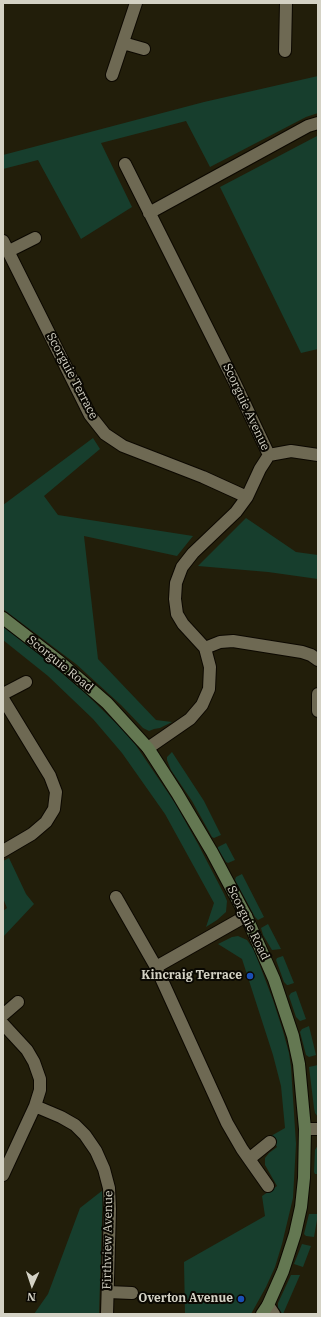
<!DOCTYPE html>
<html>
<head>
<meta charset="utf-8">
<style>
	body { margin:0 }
	#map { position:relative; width:321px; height:1317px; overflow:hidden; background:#221e0a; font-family:"IBM Plex Serif",serif }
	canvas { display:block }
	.frame { position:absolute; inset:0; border:4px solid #d4d2c5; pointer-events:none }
	.north { position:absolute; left:12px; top:1265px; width:40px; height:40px; -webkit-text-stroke:3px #0a0802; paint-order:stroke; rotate:183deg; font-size:11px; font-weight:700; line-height:16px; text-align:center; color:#d4d2c5 }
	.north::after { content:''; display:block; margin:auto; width:14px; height:18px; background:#d4d2c5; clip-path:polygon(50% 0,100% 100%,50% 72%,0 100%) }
</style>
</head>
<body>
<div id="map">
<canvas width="321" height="1317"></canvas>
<div class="frame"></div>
<div class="north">N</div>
</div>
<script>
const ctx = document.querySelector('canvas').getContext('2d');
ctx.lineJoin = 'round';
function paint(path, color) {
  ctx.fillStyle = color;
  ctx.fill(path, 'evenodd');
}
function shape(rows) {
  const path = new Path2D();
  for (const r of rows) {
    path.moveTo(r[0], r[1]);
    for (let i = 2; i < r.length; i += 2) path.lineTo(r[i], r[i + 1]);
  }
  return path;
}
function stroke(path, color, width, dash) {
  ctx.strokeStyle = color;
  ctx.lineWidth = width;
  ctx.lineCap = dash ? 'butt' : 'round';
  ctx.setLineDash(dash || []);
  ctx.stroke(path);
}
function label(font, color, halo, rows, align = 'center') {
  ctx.font = font + ' "IBM Plex Serif",serif';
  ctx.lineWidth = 4;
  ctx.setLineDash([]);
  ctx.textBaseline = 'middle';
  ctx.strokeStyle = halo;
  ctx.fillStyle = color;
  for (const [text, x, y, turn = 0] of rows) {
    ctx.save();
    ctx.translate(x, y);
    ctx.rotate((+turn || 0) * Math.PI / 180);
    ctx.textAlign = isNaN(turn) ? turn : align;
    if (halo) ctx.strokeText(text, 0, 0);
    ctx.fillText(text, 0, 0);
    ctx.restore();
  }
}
const green = shape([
	[318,76,318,113,306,117,210,167,186,121,101,143,132,207,81,239,38,160,3,169,3,155,204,102],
	[317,136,318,136,318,349,301,353,220,187],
	[93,438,100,449,44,496,58,515,193,536,177,556,84,536,98,659,156,720,172,722,160,728,154,729,149,731,143,728,121,705,76,664,3,609,3,505],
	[246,518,296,552,318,555,318,579,268,572,198,566],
	[3,627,37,652,83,691,121,728,135,744,175,803,198,844,224,894,227,901,226,912,217,920,206,927,214,903,165,814,122,753,93,719,48,676,3,640],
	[172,752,204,801,221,835,214,838,212,837,192,801,171,770,167,760,167,757],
	[226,843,235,860,228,863,226,862,218,849,218,847],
	[9,858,26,894,34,904,3,937,3,911,7,908,3,898,3,861],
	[242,874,264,917,258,920,255,917,235,880,236,877],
	[268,924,281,949,272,950,263,935,261,928],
	[238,936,247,940,254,950,273,1000,283,1031,289,1053,291,1067,296,1144,293,1198,282,1244,275,1267,266,1287,251,1314,185,1314,184,1262,265,1216,262,1196,277,1186,265,1165,265,1158,269,1153,277,1147,271,1136,285,1128,281,1086,273,1055,242,959,218,944,232,937],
	[283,956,294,983,288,985,287,985,284,982,276,960,277,958],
	[296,991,306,1019,300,1021,296,1017,289,996,291,993],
	[309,1026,316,1055,309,1057,306,1055,300,1032,302,1029],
	[318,1065,318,1117,315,1113,314,1108,309,1067],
	[318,1145,318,1174,315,1174,314,1172,315,1150],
	[103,1190,99,1314,34,1314,48,1294,80,1208],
	[309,1214,318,1214,314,1237,306,1236,304,1234],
	[302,1244,311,1246,303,1267,294,1264],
	[291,1275,300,1275,283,1314,278,1309,278,1303]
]);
const street = shape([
	[123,43,144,49],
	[285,51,286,3],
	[112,75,136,3],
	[125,164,234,381,269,455],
	[149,213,308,126,318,123],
	[3,241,90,415,105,434,123,446,203,477,247,497],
	[9,251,35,238],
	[269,455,291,451,318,455],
	[205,648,220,642,233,641,302,652,311,655,318,660],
	[3,694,26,682],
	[318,694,318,711],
	[3,699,50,776,56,792,54,809,46,822,32,834,3,851],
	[148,748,190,719,202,705,209,689,210,667,205,648,183,624,177,614,175,599,176,583,182,567,193,553,236,512,247,497,260,469,269,455],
	[116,897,156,967],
	[246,916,156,967,227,1123,242,1149,268,1186],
	[3,1015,18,1002],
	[3,1024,27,1050,34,1062,40,1079,40,1090,35,1106,3,1175],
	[35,1106,61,1117,75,1125,85,1135,96,1151,104,1169,109,1188,110,1209,107,1314],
	[305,1129,318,1129],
	[249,1159,270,1142],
	[108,1292,132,1293],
	[268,1305,274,1314]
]);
const secondary = shape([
	[3,618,60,662,107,703,148,748,177,793,212,852,246,916,274,979,293,1036,299,1064,305,1129,304,1178,301,1207,295,1234,283,1271,268,1305,262,1314]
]);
const markers = [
	[250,976,4,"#1a4fb4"],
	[241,1299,4,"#1a4fb4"]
];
const streetNames = [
	["Scorguie Terrace",72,376,62],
	["Scorguie Avenue",246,407,65],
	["Scorguie Road",60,664,39],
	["Scorguie Road",248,923,64],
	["Firthview Avenue",108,1240,-89]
];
const poiNames = [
	["Kincraig Terrace",242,976],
	["Overton Avenue",233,1299]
];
paint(green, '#173e2d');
stroke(street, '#0c0800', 14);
stroke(secondary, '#0c0800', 14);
stroke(street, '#6e6953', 12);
stroke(secondary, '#647852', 12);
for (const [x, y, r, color] of markers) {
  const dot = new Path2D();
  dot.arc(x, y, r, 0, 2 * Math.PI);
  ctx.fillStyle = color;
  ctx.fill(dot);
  stroke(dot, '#0a0802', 1.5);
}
label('12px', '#d4d2c5', '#0a0802', streetNames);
label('bold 12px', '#d4d2c5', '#0a0802', poiNames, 'right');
</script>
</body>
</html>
